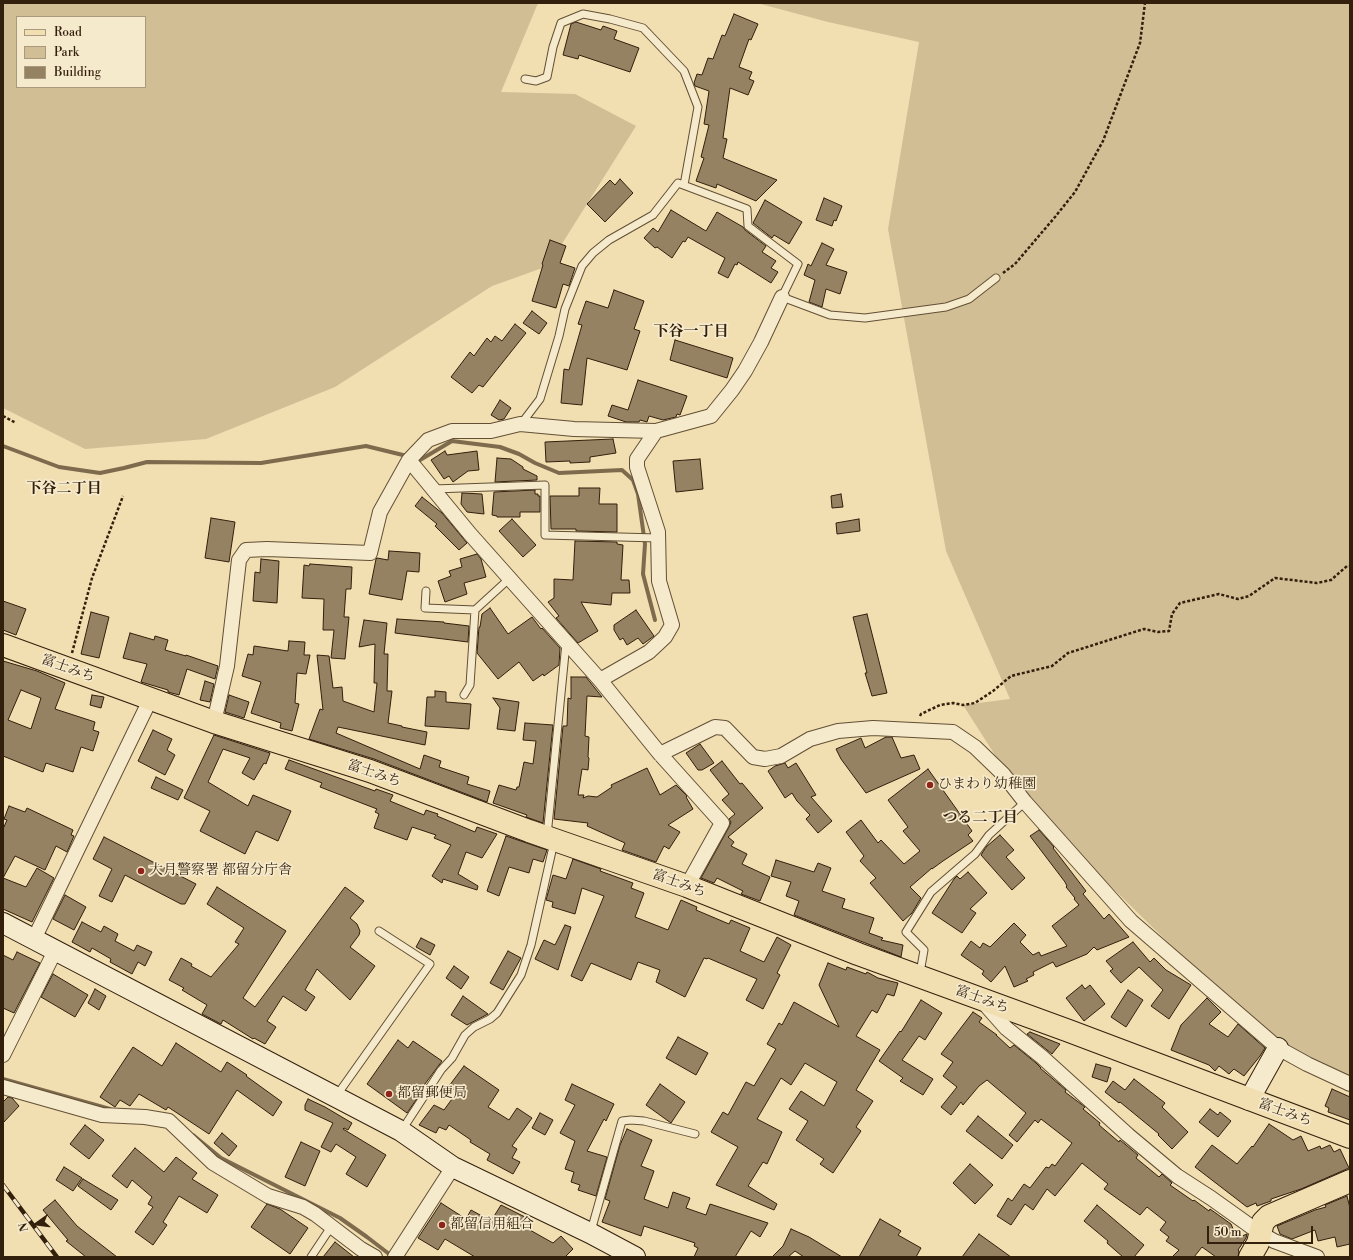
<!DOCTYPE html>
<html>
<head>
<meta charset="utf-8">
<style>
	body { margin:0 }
	#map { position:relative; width:1353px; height:1260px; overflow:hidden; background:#f1deb1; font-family:"Libre Bodoni",serif }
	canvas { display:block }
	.frame { position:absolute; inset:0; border:4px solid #321f0c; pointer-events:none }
	.legend { position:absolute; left:16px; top:16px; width:130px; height:72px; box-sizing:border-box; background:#f6eacc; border:1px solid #a8997f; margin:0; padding:5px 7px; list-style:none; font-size:12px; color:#321f0c }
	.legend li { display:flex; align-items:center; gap:8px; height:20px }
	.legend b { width:20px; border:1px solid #a8997f }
	.north { position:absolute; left:16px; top:1204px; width:40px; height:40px; -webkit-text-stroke:3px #f6eacc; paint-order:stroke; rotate:256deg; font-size:11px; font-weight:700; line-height:16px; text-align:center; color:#321f0c }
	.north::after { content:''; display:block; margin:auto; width:14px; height:18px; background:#321f0c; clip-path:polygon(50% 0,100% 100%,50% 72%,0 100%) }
	.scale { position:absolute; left:1207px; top:1226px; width:106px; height:18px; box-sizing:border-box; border:2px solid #321f0c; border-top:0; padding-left:5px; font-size:12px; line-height:14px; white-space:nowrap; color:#321f0c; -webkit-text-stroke:3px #f6eacc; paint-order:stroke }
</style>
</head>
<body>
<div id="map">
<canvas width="1353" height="1260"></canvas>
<div class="frame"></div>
<ul class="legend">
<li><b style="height:5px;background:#f1deb1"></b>Road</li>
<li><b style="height:11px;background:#d1be95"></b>Park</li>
<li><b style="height:11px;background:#958262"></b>Building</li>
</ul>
<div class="north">N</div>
<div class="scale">50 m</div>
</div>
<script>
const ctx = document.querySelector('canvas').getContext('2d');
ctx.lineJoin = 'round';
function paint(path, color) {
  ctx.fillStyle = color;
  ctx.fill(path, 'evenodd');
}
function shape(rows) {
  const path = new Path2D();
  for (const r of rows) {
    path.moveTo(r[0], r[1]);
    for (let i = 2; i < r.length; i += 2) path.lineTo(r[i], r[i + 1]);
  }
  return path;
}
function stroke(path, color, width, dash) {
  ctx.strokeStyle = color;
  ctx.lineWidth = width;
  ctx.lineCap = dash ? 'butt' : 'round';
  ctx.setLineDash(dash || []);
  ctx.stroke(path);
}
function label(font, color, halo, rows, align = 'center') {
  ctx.font = font + ' "Libre Bodoni","Noto Serif JP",serif';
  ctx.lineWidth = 3.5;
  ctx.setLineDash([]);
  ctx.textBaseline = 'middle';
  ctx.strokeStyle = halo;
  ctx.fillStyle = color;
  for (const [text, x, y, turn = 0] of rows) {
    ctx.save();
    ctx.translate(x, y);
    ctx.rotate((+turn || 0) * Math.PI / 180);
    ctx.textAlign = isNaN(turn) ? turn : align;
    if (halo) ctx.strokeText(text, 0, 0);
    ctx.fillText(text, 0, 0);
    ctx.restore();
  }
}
const green = shape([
	[3,3,538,3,501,92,575,94,636,126,548,266,492,286,335,387,206,439,85,449,3,408],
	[17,17,145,17,145,87,17,87],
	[757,3,1350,3,1350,1081,1249,1022,1025,802,963,705,1010,699,946,551,888,229,919,42,828,22]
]);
const stream = shape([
	[3,446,59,467,100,473,124,468,147,462,261,463,366,446,407,456],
	[414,459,420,460,452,441,500,447,519,454,535,463,559,473,622,470,633,480,638,494,645,544,643,574,655,620],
	[3,1079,110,1109],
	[193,1135,221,1158,340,1218,367,1237,393,1257]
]);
const building = shape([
	[734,14,758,24,751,40,749,39,739,67,752,72,749,79,754,81,748,95,730,88,723,138,727,139,723,158,777,180,756,201,717,184,716,188,696,181,704,158,701,157,709,125,704,124,709,91,695,86,694,83,697,74,702,75,708,58,713,59,722,35,725,36,734,14],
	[576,22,601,30,603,26,617,31,614,39,639,48,630,72,579,55,578,59,563,55,571,24,576,22],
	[620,179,633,193,605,222,587,204,610,180,615,185,620,179],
	[824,198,842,206,836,221,834,220,832,226,816,220,824,198],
	[765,200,802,222,789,244,774,235,772,238,753,223,765,200],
	[671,210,706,231,717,212,743,227,745,230,766,246,762,252,776,261,771,268,778,272,771,283,738,262,737,265,735,264,728,278,718,273,725,258,688,237,685,242,683,241,672,258,657,247,655,248,644,238,653,228,658,232,671,210],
	[550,240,566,246,560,263,575,268,569,286,563,284,556,308,532,301,543,265,542,264,550,240],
	[822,243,834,249,826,265,847,272,840,294,826,289,822,307,809,302,815,280,804,275,808,264,811,266,822,243],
	[614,290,644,301,634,329,640,331,627,370,587,358,582,405,561,403,564,369,569,370,582,325,578,324,586,301,608,308,614,290],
	[532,311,547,323,539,334,523,323,532,311],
	[515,324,526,333,483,387,479,385,472,393,451,377,470,352,474,356,487,338,491,342,495,336,502,341,515,324],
	[675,340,733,358,727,378,670,360,675,340],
	[638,380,687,396,680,415,677,414,676,417,663,420,649,416,647,422,640,420,639,422,626,422,608,416,612,405,628,410,638,380],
	[500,400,511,408,504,419,499,420,491,415,500,400],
	[613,439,616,453,590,457,590,462,570,463,570,461,546,462,545,442,613,439],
	[445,451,447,455,477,451,479,470,468,471,453,482,449,476,444,479,431,460,445,451],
	[497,458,511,459,523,467,523,469,537,476,537,480,495,482,497,458],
	[700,459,703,489,676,492,673,461,700,459],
	[579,488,600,488,599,504,617,504,617,532,576,531,576,529,551,529,550,496,579,496,579,488],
	[535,490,535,494,538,494,538,496,540,496,540,512,520,512,520,517,497,517,497,516,492,515,494,492,535,490],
	[462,493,482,494,484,514,467,512,461,504,462,493],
	[841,494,843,507,832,508,831,496,841,494],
	[422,497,442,513,467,543,459,550,435,526,437,524,415,506,422,497],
	[211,518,235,522,229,562,205,558,211,518],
	[512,519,536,545,523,557,499,531,512,519],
	[859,519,860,531,837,534,836,523,859,519],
	[575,541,617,542,617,544,623,545,621,580,629,580,630,593,612,593,611,605,581,602,598,631,578,643,556,618,559,616,548,602,554,598,554,579,573,580,575,541],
	[389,551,420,553,419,572,407,571,402,600,369,594,376,559,377,558,388,560,389,551],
	[477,554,481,559,486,577,464,583,467,594,445,602,438,581,451,576,449,571,462,567,460,559,477,554],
	[261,559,279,561,277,603,253,601,255,572,260,573,261,559],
	[310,564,352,567,351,589,346,589,344,617,349,617,345,659,331,658,334,630,323,630,324,599,302,598,304,565,309,566,310,564],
	[3,601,26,609,16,635,3,630,3,601],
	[490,608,508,634,532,617,541,629,542,628,560,648,559,665,544,676,543,674,533,681,519,662,498,679,477,653,479,627,480,627,482,614,490,608],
	[636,610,654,636,643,644,638,638,627,645,623,638,620,640,614,630,614,625,636,610],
	[91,612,109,617,99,658,81,654,91,612],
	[867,614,887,693,872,696,865,673,867,673,853,617,867,614],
	[397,619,444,622,444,623,469,626,468,642,395,633,397,619],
	[364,620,387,623,384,654,388,654,387,691,392,691,388,723,402,726,402,727,427,732,425,745,338,727,336,733,420,769,424,755,441,761,439,767,469,777,467,784,490,791,487,802,374,759,309,739,320,709,323,710,317,655,329,656,333,688,342,687,343,701,374,712,377,683,374,683,375,644,359,647,364,620],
	[130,633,154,640,155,636,168,640,165,650,186,656,186,655,218,666,215,679,187,669,179,695,168,692,168,690,141,682,147,664,123,658,130,633],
	[289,641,305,642,304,655,310,655,306,674,297,673,295,703,299,704,292,731,280,728,281,723,251,713,261,682,242,676,248,654,253,655,254,646,288,651,289,641],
	[3,661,37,671,65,683,55,709,95,722,93,730,99,732,93,751,81,747,73,772,46,763,43,772,3,756,3,661],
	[21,690,41,698,31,729,8,720,21,690],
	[571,677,586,677,602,697,587,696,585,736,589,737,588,757,589,758,588,770,582,769,578,795,584,795,583,798,588,796,597,797,612,787,611,785,647,768,660,795,676,785,687,796,686,797,693,809,668,825,680,832,669,849,664,846,656,862,622,850,625,843,587,826,588,823,554,819,563,726,567,726,568,698,571,699,571,677],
	[205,681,214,684,210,702,200,700,205,681],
	[435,691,446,692,446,702,471,704,469,729,425,726,427,697,435,697,435,691],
	[92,695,104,697,101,708,90,705,92,695],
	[229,695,249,702,244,718,225,712,229,695],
	[493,698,519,702,515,731,497,729,500,708,493,698],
	[525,723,553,725,543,823,526,817,527,815,493,803,499,785,516,790,517,787,519,787,524,762,533,764,536,741,523,740,525,723],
	[153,730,172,739,167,750,175,755,165,775,138,761,153,730],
	[214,735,270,753,266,764,264,763,254,780,242,773,250,758,223,749,208,782,248,806,253,795,291,811,278,841,256,831,245,854,200,831,210,811,184,798,214,735],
	[886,737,892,737,901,758,914,755,920,769,866,793,841,759,836,749,861,738,865,748,886,737],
	[700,744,714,763,702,770,698,770,686,753,700,744],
	[289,760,375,791,376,789,393,795,390,801,424,815,426,810,438,814,437,816,475,832,477,827,497,834,482,858,466,852,458,874,478,886,477,890,443,879,442,883,432,876,451,845,434,838,436,835,412,827,407,840,374,828,379,814,375,812,377,809,320,787,322,783,285,769,289,760],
	[722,761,740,784,742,783,763,808,728,837,734,842,731,846,747,854,742,864,770,877,760,901,741,894,743,891,717,878,714,883,701,878,729,827,731,822,729,819,735,814,722,800,729,794,710,770,722,761],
	[785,763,788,768,796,763,816,795,811,797,832,821,818,833,806,819,810,815,797,801,792,793,785,798,768,771,775,766,785,763],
	[928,769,972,831,968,835,973,841,943,861,932,869,932,868,910,887,921,898,912,913,903,921,870,883,876,878,860,861,864,856,846,832,861,820,878,843,881,840,904,864,920,851,903,831,908,827,888,800,928,769],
	[156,777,183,790,178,800,151,788,156,777],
	[9,806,25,812,27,808,73,830,71,835,74,836,67,852,56,846,45,870,15,856,3,878,26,887,37,868,54,878,32,922,3,909,3,829,7,820,4,819,9,806],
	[1039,830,1054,847,1053,848,1086,891,1083,894,1104,919,1109,914,1129,937,1097,950,1094,947,1087,954,1056,967,1053,962,1033,972,1034,975,1026,979,1028,981,1014,987,1005,966,991,982,982,974,984,971,961,955,971,941,980,948,983,943,990,947,1014,923,1026,935,1020,942,1033,955,1039,952,1041,956,1067,946,1052,926,1079,905,1074,899,1075,898,1066,887,1067,886,1065,882,1030,836,1039,830],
	[1000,835,1014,850,1006,857,1025,878,1012,890,981,855,986,847,1000,835],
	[506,836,547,850,543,862,533,859,529,873,509,867,499,896,487,891,506,836],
	[104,837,196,884,185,904,181,904,125,875,112,902,99,896,112,869,93,859,104,837],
	[573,859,601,869,600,871,633,883,631,888,644,893,635,917,668,930,681,900,697,907,696,910,729,924,731,920,750,928,740,951,764,962,777,937,791,945,777,973,780,975,763,1009,746,1000,757,979,708,958,707,959,704,958,685,997,656,982,660,970,638,962,631,980,591,963,582,981,571,976,604,896,582,888,575,914,552,907,553,902,546,900,553,875,566,879,573,859],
	[776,860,814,872,818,863,831,868,822,891,845,899,842,908,874,918,869,933,883,938,881,940,903,945,901,957,794,915,799,901,786,896,791,882,771,876,776,860],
	[968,872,987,893,970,909,976,913,962,933,932,913,954,879,957,876,960,879,968,872],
	[217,887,286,931,243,998,255,1007,345,887,364,901,350,918,357,924,360,931,359,935,350,947,375,966,350,1000,317,969,305,990,315,997,306,1011,283,996,267,1021,276,1027,265,1044,254,1038,253,1039,223,1020,221,1024,202,1014,207,1005,182,990,184,988,169,980,181,958,192,964,191,966,211,977,239,944,235,942,244,928,207,904,217,887],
	[65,895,86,907,74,930,53,919,65,895],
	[82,922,101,932,104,926,118,934,115,941,134,951,137,945,152,952,145,966,138,962,132,974,110,962,111,959,92,948,90,952,72,942,82,922],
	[565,925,571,927,558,970,535,959,544,940,555,945,565,925],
	[421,938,435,945,430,955,416,947,421,938],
	[1133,942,1150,962,1154,958,1166,970,1191,985,1169,1019,1151,1006,1163,990,1139,967,1121,983,1110,971,1113,969,1106,961,1133,942],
	[508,951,521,958,503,990,490,983,508,951],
	[17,952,40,963,14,1013,3,1008,3,955,13,960,17,952],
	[828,963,846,970,847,967,866,974,867,972,878,978,898,983,894,996,887,994,877,1013,872,1010,856,1036,880,1050,856,1090,873,1101,856,1127,861,1131,833,1173,820,1164,824,1159,796,1140,808,1121,789,1109,801,1091,824,1106,837,1082,805,1063,791,1085,781,1078,757,1119,782,1132,767,1164,763,1162,748,1186,777,1204,774,1210,716,1185,738,1147,711,1132,723,1112,728,1115,746,1082,754,1086,776,1049,767,1044,779,1023,782,1025,794,1002,839,1027,819,985,828,963],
	[454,966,469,977,461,989,446,978,454,966],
	[53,974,88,995,75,1017,41,997,53,974],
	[1082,985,1085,989,1090,985,1105,1004,1084,1021,1066,998,1082,985],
	[95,989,106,996,99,1010,88,1003,95,989],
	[1128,990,1143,1000,1126,1027,1111,1017,1128,990],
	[463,996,488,1014,467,1025,451,1015,463,996],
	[1207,998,1221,1012,1209,1024,1228,1037,1238,1024,1265,1048,1260,1056,1244,1076,1234,1069,1229,1074,1219,1066,1215,1071,1209,1065,1171,1050,1181,1025,1207,998],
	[921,1000,942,1013,925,1040,919,1036,902,1060,933,1079,923,1095,900,1081,903,1078,879,1061,900,1031,901,1032,921,1000],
	[973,1012,982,1018,979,1022,997,1035,996,1035,1010,1048,1014,1045,1036,1063,1041,1068,1040,1068,1066,1090,1065,1092,1085,1107,1083,1109,1100,1123,1099,1125,1119,1142,1120,1140,1138,1155,1136,1158,1159,1177,1162,1174,1172,1183,1170,1185,1193,1201,1194,1200,1209,1211,1210,1209,1231,1224,1237,1238,1247,1234,1246,1238,1238,1250,1239,1251,1238,1257,1216,1257,1202,1247,1194,1257,1172,1257,1179,1250,1166,1241,1169,1237,1160,1230,1166,1222,1147,1207,1140,1215,1104,1189,1108,1184,1082,1163,1055,1196,1047,1189,1033,1210,1025,1204,1011,1225,997,1216,1008,1198,1012,1201,1024,1184,1030,1188,1046,1167,1049,1168,1052,1164,1055,1166,1072,1143,1041,1119,1038,1123,1035,1120,1017,1142,1009,1135,1026,1113,987,1080,979,1086,963,1105,961,1102,951,1115,941,1107,957,1087,943,1076,953,1062,941,1054,973,1012],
	[1030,1032,1060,1044,1052,1054,1027,1034,1030,1032],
	[678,1037,708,1053,696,1075,666,1058,678,1037],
	[398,1040,408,1048,413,1041,442,1061,416,1096,418,1097,407,1113,367,1084,398,1040],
	[176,1043,221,1072,227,1062,247,1075,246,1076,282,1102,273,1116,237,1090,209,1134,168,1107,166,1110,139,1094,130,1106,120,1100,115,1107,100,1097,133,1047,162,1066,176,1043],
	[1096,1064,1111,1068,1107,1082,1092,1077,1096,1064],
	[464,1066,499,1090,488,1107,509,1120,517,1108,532,1118,512,1146,517,1149,512,1158,520,1162,513,1174,487,1160,490,1154,470,1142,471,1140,449,1125,446,1130,439,1127,436,1133,419,1125,434,1105,444,1110,457,1092,449,1086,464,1066],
	[1134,1079,1165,1103,1162,1107,1188,1132,1172,1149,1158,1135,1159,1134,1120,1102,1119,1103,1105,1092,1113,1081,1125,1090,1134,1079],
	[572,1084,614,1104,606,1121,604,1119,587,1151,607,1157,596,1196,578,1190,580,1185,571,1182,574,1172,565,1169,575,1141,560,1133,575,1105,565,1100,572,1084],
	[660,1084,685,1102,671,1123,646,1105,660,1084],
	[1332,1089,1350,1097,1350,1120,1328,1112,1329,1108,1325,1106,1332,1089],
	[8,1097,12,1098,19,1106,3,1123,3,1102,8,1097],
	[308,1099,325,1107,352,1123,348,1130,344,1128,343,1129,386,1155,367,1187,346,1174,356,1157,336,1144,331,1152,321,1147,333,1123,305,1110,305,1105,308,1099],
	[1210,1109,1218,1115,1220,1112,1231,1121,1218,1137,1199,1122,1210,1109],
	[540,1113,553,1120,545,1135,532,1128,540,1113],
	[978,1116,1013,1145,1002,1159,966,1131,978,1116],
	[1269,1124,1293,1140,1301,1136,1308,1151,1320,1146,1321,1149,1330,1145,1334,1152,1340,1149,1349,1168,1301,1189,1271,1199,1271,1201,1257,1206,1256,1203,1247,1207,1195,1167,1212,1145,1237,1164,1252,1146,1253,1147,1269,1124],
	[85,1125,104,1140,89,1159,70,1144,85,1125],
	[627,1129,652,1140,641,1166,654,1171,644,1199,668,1208,673,1192,690,1198,686,1208,706,1215,710,1204,768,1223,760,1237,751,1231,735,1257,694,1257,698,1248,694,1246,695,1243,644,1226,641,1236,602,1222,610,1201,605,1199,620,1145,627,1129],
	[222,1133,237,1146,229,1156,214,1143,222,1133],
	[301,1142,320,1151,305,1186,285,1177,301,1142],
	[135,1148,164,1172,176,1157,197,1173,192,1179,218,1195,207,1213,179,1196,163,1222,167,1225,153,1245,135,1232,153,1207,148,1204,152,1197,132,1180,127,1188,112,1176,135,1148],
	[970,1164,993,1185,975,1204,953,1183,970,1164],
	[64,1167,82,1178,73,1191,56,1180,64,1167],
	[83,1179,118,1200,111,1210,78,1186,83,1179],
	[1347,1196,1350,1208,1350,1244,1337,1247,1335,1237,1318,1241,1315,1230,1292,1239,1280,1234,1277,1226,1315,1210,1326,1207,1325,1205,1347,1196],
	[55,1200,77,1226,117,1257,86,1257,66,1241,68,1240,43,1210,55,1200],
	[441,1203,466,1219,471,1210,491,1221,501,1205,527,1218,521,1225,553,1243,561,1236,573,1249,565,1257,475,1257,445,1239,438,1250,418,1238,441,1203],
	[267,1204,280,1209,308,1228,290,1254,251,1227,267,1204],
	[1097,1205,1144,1245,1134,1257,1123,1257,1107,1243,1108,1241,1084,1221,1097,1205],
	[880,1219,901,1231,898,1235,921,1248,916,1257,859,1257,880,1219],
	[791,1229,809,1237,842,1257,804,1257,795,1251,788,1257,772,1257,783,1246,791,1229],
	[979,1234,1011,1257,962,1257,979,1234],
	[335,1242,354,1257,323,1257,335,1242]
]);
const path = shape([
	[1003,273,1015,264,1055,217,1075,192,1103,141,1140,43,1145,3],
	[3,416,16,423],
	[72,653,92,578,123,496],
	[920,716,921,714,940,705,953,703,963,705,975,703,993,691,1011,676,1052,666,1068,653,1144,629,1158,632,1169,631,1172,614,1180,603,1219,594,1238,599,1249,596,1275,578,1317,583,1331,580,1347,566,1350,566]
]);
const lane = shape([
	[525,79,536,81,547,77,553,47,561,23,583,14,610,19,643,28,684,71,698,107,684,185],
	[521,424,540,399,559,336,565,309,582,266,593,253,609,240,653,215,678,183,747,209,748,226,798,264,782,297,830,315,865,318,946,307,969,299,996,278],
	[434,489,545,485,545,535,658,538],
	[426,591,425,608,475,610,510,578],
	[464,695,470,685,475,610],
	[547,836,566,643],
	[920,973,924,950,906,932,931,892,975,854,989,835,1025,802],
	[337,1095,430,964,379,931],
	[402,1130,441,1070,452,1058,465,1035,474,1027,490,1019,497,1013,521,975,531,945,554,842],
	[591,1231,622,1121,631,1120,644,1121,695,1134],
	[311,1257,331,1227]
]);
const street = shape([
	[409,460,470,534,600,680,660,754,722,823,687,886],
	[600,680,649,652,665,637,672,625,659,581,658,532,637,467,637,459,656,431],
	[214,722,227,666,239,560,246,550,267,549,370,553,380,512,409,460,428,440,452,431,491,431,520,424,574,429,656,431,711,416,732,390,745,371,761,342,782,297],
	[660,754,715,727,725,728,753,757,765,759,781,756,810,739,838,731,873,728,953,732,975,747,1003,774,1025,802,1131,921,1278,1048,1307,1064,1350,1084],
	[34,939,150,700],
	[983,1002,1006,1028,1042,1057,1128,1135,1177,1176,1211,1198,1260,1233,1274,1241,1317,1257],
	[3,1055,55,951],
	[3,1087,102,1115,145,1117,169,1121,213,1163,268,1196,303,1207,315,1214,361,1249,375,1257],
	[395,1257,453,1167]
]);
const secondary = shape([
	[3,923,401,1131,453,1167,590,1233,635,1257],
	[1249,1100,1278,1048]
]);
const primary = shape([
	[1250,1257,1258,1243,1263,1222,1269,1216,1350,1181]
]);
const highway = shape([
	[3,645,214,722,370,771,529,831,687,886,858,954,1069,1031,1350,1137]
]);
const rail = shape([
	[3,1185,57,1257]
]);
const markers = [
	[930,785,4,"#8f2418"],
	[141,871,4,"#8f2418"],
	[389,1094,4,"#8f2418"],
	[442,1225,4,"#8f2418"]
];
const streetNames = [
	["富士みち",68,669,20],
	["富士みち",374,774,19],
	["富士みち",679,884,20],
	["富士みち",982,1000,20],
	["富士みち",1285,1113,20]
];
const poiNames = [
	["ひまわり幼稚園",938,785],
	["大月警察署 都留分庁舎",149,871],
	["都留郵便局",397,1094],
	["都留信用組合",450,1225]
];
const neighbourhoodNames = [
	["下谷一丁目",691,332],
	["下谷二丁目",64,489],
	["つる二丁目",980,818]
];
paint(green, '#d1be95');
stroke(stream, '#7e6b4d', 4);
paint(building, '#958262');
stroke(building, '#321f0c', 1);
stroke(lane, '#624f35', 9);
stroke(street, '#624f35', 16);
stroke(secondary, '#321f0c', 22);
stroke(primary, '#321f0c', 24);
stroke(highway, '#321f0c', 24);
stroke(path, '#321f0c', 2.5, [3, 2]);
stroke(lane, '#f6eacc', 7);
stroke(street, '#f6eacc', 14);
stroke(secondary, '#f6eacc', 20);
stroke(primary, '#f1deb1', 22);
stroke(highway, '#f1deb1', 22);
stroke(rail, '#321f0c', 4.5);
stroke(rail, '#f6eacc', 3, [9]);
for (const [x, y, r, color] of markers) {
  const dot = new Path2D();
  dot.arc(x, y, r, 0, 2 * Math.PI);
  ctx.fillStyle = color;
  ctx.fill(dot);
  stroke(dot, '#f6eacc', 1.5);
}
label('14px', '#321f0c', '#f6eacc', streetNames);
label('14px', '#321f0c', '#f6eacc', poiNames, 'left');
label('bold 15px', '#321f0c', '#f6eacc', neighbourhoodNames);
</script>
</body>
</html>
